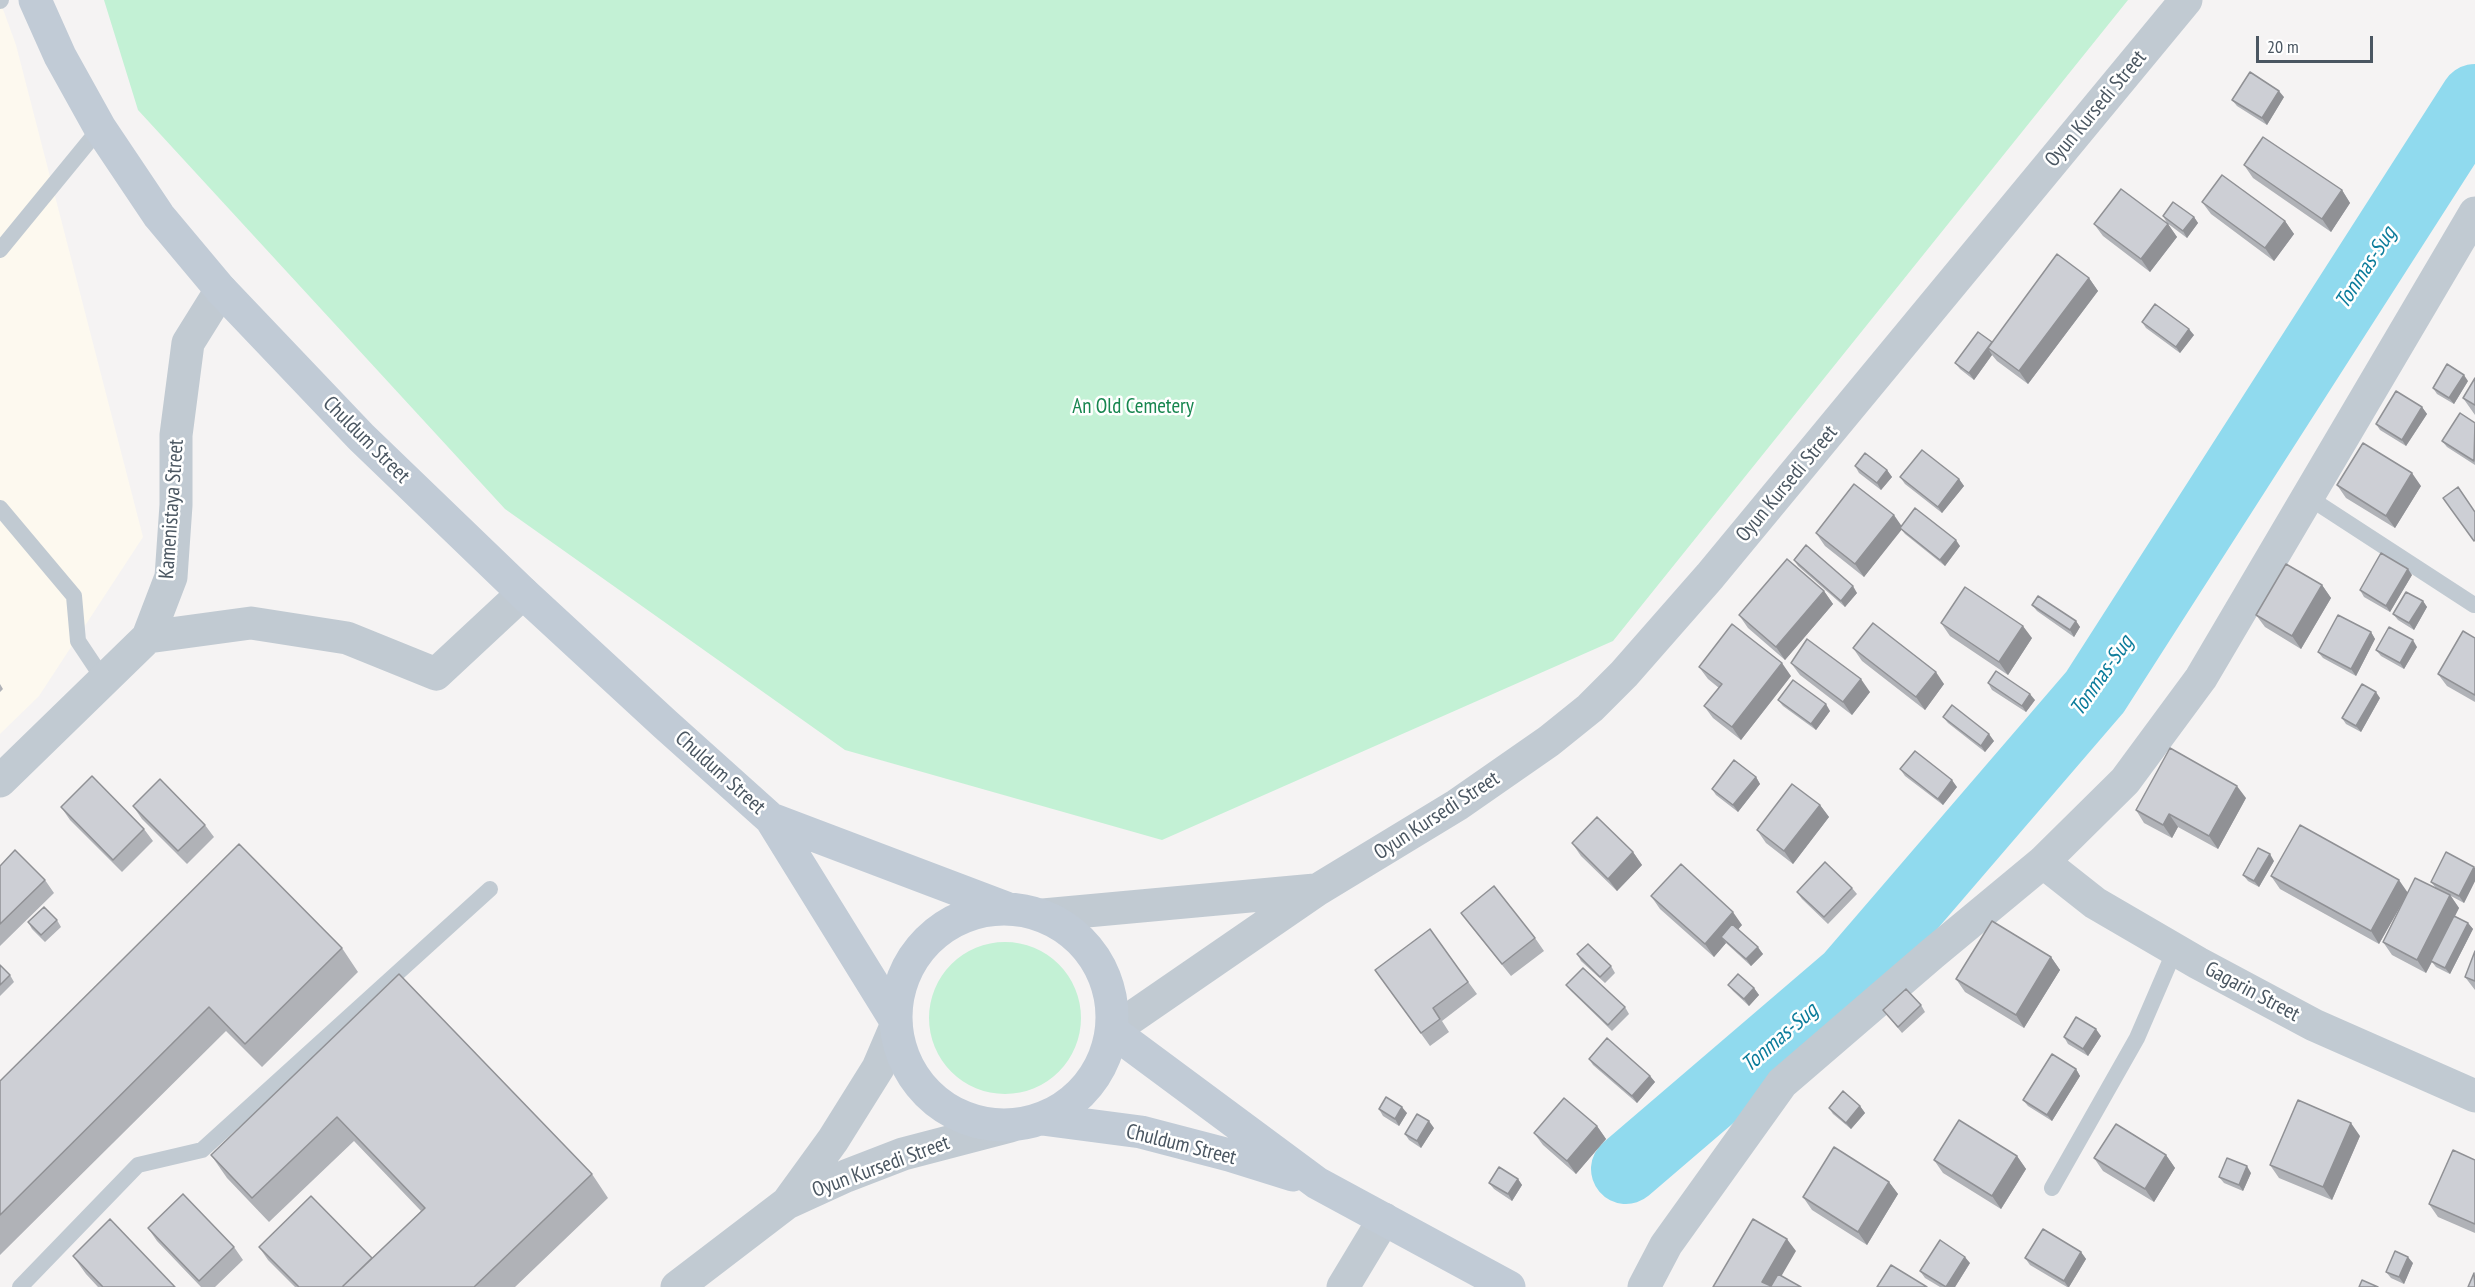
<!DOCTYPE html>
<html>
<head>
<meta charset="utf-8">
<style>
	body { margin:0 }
	#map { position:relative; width:2475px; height:1287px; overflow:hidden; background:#f5f3f3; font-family:"PT Sans Narrow",sans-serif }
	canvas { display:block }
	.scale { position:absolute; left:2256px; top:36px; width:117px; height:27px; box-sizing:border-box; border:3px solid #4a5661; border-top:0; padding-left:8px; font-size:18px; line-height:21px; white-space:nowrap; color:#4a5661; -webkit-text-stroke:4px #fff; paint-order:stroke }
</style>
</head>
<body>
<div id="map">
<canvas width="2475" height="1287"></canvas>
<div class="scale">20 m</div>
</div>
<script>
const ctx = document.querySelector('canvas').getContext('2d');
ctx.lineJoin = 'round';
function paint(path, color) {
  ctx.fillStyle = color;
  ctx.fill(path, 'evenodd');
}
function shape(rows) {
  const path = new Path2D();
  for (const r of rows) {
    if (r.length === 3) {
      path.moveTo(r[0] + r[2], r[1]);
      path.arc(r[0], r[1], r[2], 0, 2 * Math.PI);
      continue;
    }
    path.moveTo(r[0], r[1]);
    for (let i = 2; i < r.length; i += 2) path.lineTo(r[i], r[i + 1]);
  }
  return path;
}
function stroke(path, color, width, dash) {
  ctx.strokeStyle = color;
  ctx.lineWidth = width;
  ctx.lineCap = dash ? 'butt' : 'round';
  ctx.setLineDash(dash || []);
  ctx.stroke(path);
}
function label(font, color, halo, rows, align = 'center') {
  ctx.font = font + ' "PT Sans Narrow",sans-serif';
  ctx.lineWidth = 5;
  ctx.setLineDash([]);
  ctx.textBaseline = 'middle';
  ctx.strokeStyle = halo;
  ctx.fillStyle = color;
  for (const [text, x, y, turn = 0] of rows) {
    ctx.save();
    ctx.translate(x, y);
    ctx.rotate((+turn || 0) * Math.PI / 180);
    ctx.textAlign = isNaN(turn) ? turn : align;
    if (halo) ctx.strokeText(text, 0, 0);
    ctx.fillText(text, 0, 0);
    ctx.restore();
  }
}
const commercial = shape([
	[0,1,16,45,143,537,39,696,0,734]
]);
const green = shape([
	[104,0,2128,0,1613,641,1162,840,845,750,505,509,138,110],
	[1005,1018,76]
]);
const river = shape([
	[1626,1169,1849,978,2095,692,2475,99]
]);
const service = shape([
	[0,1,1,0],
	[0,250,100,128],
	[2308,497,2474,605],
	[0,508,74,596,78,641,104,680],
	[2052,1188,2137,1038,2175,950],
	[20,1287,138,1165,202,1150,490,889]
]);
const minor = shape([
	[148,637,251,623,347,638,436,674,523,593],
	[0,781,148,637,171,577,176,505,176,435,188,343,221,290],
	[2043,862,2095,903,2198,963,2314,1025,2475,1096],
	[1043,915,1315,890],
	[1112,1031,1317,890,1457,805,1549,741,1590,708,1624,674,1710,576,2186,0],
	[1343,1287,1384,1219],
	[1644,1287,1666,1245,1782,1083,1932,954,2043,862,2125,781,2201,678,2475,213]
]);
const tertiary = shape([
	[788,1202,833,1140,878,1068,896,1026],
	[677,1287,787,1203,846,1176,903,1154,1010,1126]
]);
const secondary = shape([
	[35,0,60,56,100,128,159,216,221,290,361,437,523,593,665,724,771,819,896,1021],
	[771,819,1006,908],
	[1004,1017,108],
	[1112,1031,1317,1183,1509,1287],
	[1042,1119,1141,1132,1229,1155,1293,1175]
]);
const wall = shape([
	[2284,97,2267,125,2237,106,2232,100],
	[2244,165,2342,190,2350,203,2331,232,2253,178],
	[2202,202,2285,221,2294,234,2274,261,2211,214],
	[2163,216,2194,217,2198,223,2187,238,2167,223],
	[2094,224,2168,224,2177,237,2150,272,2103,236],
	[2089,278,2098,291,2028,384,1997,361,1992,355,1974,380,1960,369,1955,363,1992,342],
	[2142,322,2194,335,2180,353,2146,328],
	[2475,378,2475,415,2463,398],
	[2468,381,2454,404,2437,394,2433,388],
	[2422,407,2427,414,2406,446,2380,430,2376,424],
	[2475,423,2475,465,2447,447,2442,441],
	[1855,466,1887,470,1892,477,1881,490,1859,473],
	[1900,477,1959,479,1964,486,1942,513,1905,484],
	[2337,485,2421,486,2395,528,2346,498],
	[1901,526,1960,546,1945,566,1905,534,1901,529,1864,577,1825,546,1816,533],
	[1794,560,1857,593,1845,607,1798,566],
	[2412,575,2390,612,2364,597,2360,590],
	[2322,585,2331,598,2301,649,2265,627,2256,615],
	[1824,591,1833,604,1785,660,1748,628,1739,615],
	[2423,601,2427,607,2414,630,2398,620,2393,614],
	[2032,605,2076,621,2080,627,2074,637,2037,611],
	[1941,623,2032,638,2008,675,1950,636],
	[2371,632,2375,639,2356,676,2323,658,2318,652],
	[2475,638,2475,702,2447,686,2438,674],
	[2417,647,2404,669,2381,656,2376,650],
	[1853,648,1944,684,1925,710,1862,661],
	[1791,663,1870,692,1852,715,1800,675],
	[1699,667,1791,676,1741,740,1713,718,1704,706,1719,688,1708,679],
	[1988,683,2035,700,2026,712,1992,690],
	[0,684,3,689,0,692],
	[2380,698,2361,732,2346,724,2342,718],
	[1778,700,1830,711,1816,730,1783,706],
	[1943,717,1994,741,1985,752,1948,723],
	[1900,769,1957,787,1943,805,1905,776],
	[1756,777,1760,784,1738,812,1716,795,1712,789],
	[2246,798,2218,849,2178,827,2172,838,2144,823,2136,810],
	[1820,805,1829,817,1793,864,1766,843,1757,830],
	[133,806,205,825,214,837,187,864,142,819],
	[61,807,144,829,153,841,122,872,70,820],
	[1572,843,1633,852,1642,865,1617,891,1581,856],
	[2274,861,2259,887,2248,881,2243,875],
	[0,866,45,880,54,893,0,946],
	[2475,868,2475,881,2464,903,2451,896,2459,908,2455,916,2468,923,2473,929,2450,974,2436,967,2432,962,2426,973,2392,955,2383,942,2402,903,2379,944,2280,889,2271,876,2408,892,2435,887,2431,882],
	[1852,888,1857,894,1828,924,1802,899,1797,892],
	[1651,896,1742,925,1738,929,1763,954,1751,966,1726,943,1714,957,1660,909],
	[1461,913,1535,938,1544,951,1511,976,1470,925],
	[57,920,61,927,45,942,32,929,28,922],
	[1430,929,1477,994,1442,1021,1449,1032,1430,1046,1375,970],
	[342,948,358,972,262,1067,226,1031,0,1255,0,1081],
	[2475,951,2475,990,2465,977],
	[1577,954,1611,966,1615,973,1605,983,1581,961],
	[2051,957,2060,970,2024,1028,1965,992,1956,979],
	[0,965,10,975,14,982,0,996],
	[399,974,592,1174,608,1198,515,1287,295,1287,268,1260,259,1247,372,1258,421,1211,354,1141,269,1222,227,1178,211,1155],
	[1566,985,1625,1007,1629,1014,1612,1031,1571,991],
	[1728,985,1754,988,1759,995,1749,1006,1733,991],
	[1921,1005,1925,1012,1902,1033,1883,1010],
	[2101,1036,2088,1056,2068,1044,2064,1037],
	[1589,1059,1650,1076,1655,1082,1637,1103,1593,1065],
	[2076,1069,2080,1076,2052,1121,2028,1106,2023,1100],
	[1860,1106,1865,1113,1851,1129,1833,1114,1829,1108],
	[1379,1109,1407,1113,1399,1126,1383,1116],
	[1597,1126,1606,1139,1576,1174,1543,1145,1534,1133],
	[1434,1128,1421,1148,1409,1140,1405,1134],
	[2360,1136,2332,1200,2279,1178,2270,1165],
	[2166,1155,2175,1168,2154,1202,2103,1171,2094,1158],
	[2017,1156,2026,1169,2001,1209,1943,1173,1934,1160],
	[2475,1160,2475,1233,2438,1217,2429,1204],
	[2251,1173,2243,1191,2224,1183,2219,1177],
	[1518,1179,1522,1185,1512,1201,1494,1189,1489,1183],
	[1889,1182,1898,1194,1867,1245,1812,1210,1803,1197],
	[148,1228,234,1247,243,1260,215,1287,201,1287,157,1241],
	[2081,1252,2086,1259,2069,1287,2067,1287,2030,1265,2025,1258],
	[73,1256,175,1287,98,1287,86,1274],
	[1970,1263,1955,1287,1940,1287,1925,1278,1920,1271],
	[2413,1263,2404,1284,2391,1278,2386,1272]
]);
const shadedWall = shape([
	[2279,91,2284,97,2267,125,2262,118],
	[2342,190,2350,203,2331,232,2322,219],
	[2194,217,2198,223,2187,238,2183,231],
	[2285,221,2294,234,2274,261,2265,248],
	[2168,224,2177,237,2150,272,2141,259],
	[2089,278,2098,291,2028,384,2019,371],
	[2189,329,2194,335,2180,353,2176,347],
	[1992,342,1988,348,1992,355,1974,380,1969,373],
	[2464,375,2468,381,2454,404,2449,398],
	[2422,407,2427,414,2406,446,2402,440],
	[1887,470,1892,477,1881,490,1877,483],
	[2412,473,2421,486,2395,528,2386,516],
	[1959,479,1964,486,1942,513,1938,507],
	[1894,515,1903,528,1864,577,1855,564],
	[1956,540,1960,546,1945,566,1940,560],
	[2408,569,2412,575,2390,612,2386,606],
	[2322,585,2331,598,2301,649,2292,636],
	[1853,586,1857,593,1845,607,1841,601],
	[1824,591,1833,604,1785,660,1776,647],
	[2423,601,2427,607,2414,630,2409,623],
	[2076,621,2080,627,2074,637,2070,630],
	[2023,626,2032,638,2008,675,1999,662],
	[2371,632,2375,639,2356,676,2351,669],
	[2413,640,2417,647,2404,669,2400,663],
	[1782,663,1791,676,1741,740,1732,727],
	[1936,672,1944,684,1925,710,1916,697],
	[1861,679,1870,692,1852,715,1843,702],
	[2376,692,2380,698,2361,732,2356,726],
	[2030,694,2035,700,2026,712,2022,706],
	[1826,704,1830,711,1816,730,1811,724],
	[1989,734,1994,741,1985,752,1981,746],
	[1756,777,1760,784,1738,812,1733,805],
	[1952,780,1957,787,1943,805,1938,799],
	[2237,786,2246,798,2218,849,2209,836],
	[1820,805,1829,817,1793,864,1784,851],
	[2169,814,2178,827,2172,838,2163,825],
	[1633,852,1642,865,1617,891,1608,879],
	[2270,854,2274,861,2259,887,2254,881],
	[2474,867,2475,868,2475,881,2464,903,2459,896],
	[2399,880,2408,893,2379,944,2371,931],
	[2450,895,2459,908,2426,973,2417,960],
	[1733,912,1742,925,1727,942,1721,937,1726,943,1714,957,1705,944],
	[2468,923,2473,929,2450,974,2445,968],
	[1758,947,1763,954,1751,966,1746,959],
	[2051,957,2060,970,2024,1028,2016,1015],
	[1754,988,1759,995,1749,1006,1744,999],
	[2096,1029,2101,1036,2088,1056,2083,1049],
	[2076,1069,2080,1076,2052,1121,2047,1115],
	[1650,1076,1655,1082,1637,1103,1632,1096],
	[1860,1106,1865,1113,1851,1129,1846,1123],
	[1402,1107,1407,1113,1399,1126,1395,1119],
	[1429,1121,1434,1128,1421,1148,1417,1141],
	[2351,1123,2360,1136,2332,1200,2323,1187],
	[1597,1126,1606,1139,1576,1174,1567,1161],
	[2166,1155,2175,1168,2154,1202,2145,1189],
	[2017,1156,2026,1169,2001,1209,1992,1196],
	[2247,1166,2251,1173,2243,1191,2239,1185],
	[1518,1179,1522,1185,1512,1201,1508,1194],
	[1889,1182,1898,1194,1867,1245,1858,1232],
	[1787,1239,1796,1251,1775,1287,1766,1287,1762,1282],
	[2081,1252,2086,1259,2069,1287,2068,1287,2064,1281],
	[1965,1257,1970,1263,1955,1287,1946,1287],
	[2408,1257,2413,1263,2404,1284,2399,1277]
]);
const building = shape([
	[2250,72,2279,91,2262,118,2232,100,2250,72],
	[2263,137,2342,190,2322,219,2244,165,2263,137],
	[2222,175,2285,221,2265,248,2202,202,2222,175],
	[2121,189,2168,224,2141,259,2094,224,2121,189],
	[2173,202,2194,217,2183,231,2163,216,2173,202],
	[2057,254,2089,278,2019,371,1988,348,2057,254],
	[2155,304,2189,329,2176,347,2142,322,2155,304],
	[1978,332,1992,342,1969,373,1955,363,1978,332],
	[2447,364,2464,375,2449,398,2433,388,2447,364],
	[2475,378,2475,405,2463,398,2475,378],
	[2396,391,2422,407,2402,440,2376,424,2396,391],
	[2460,413,2475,423,2474,461,2442,441,2460,413],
	[2363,443,2412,473,2386,516,2337,485,2363,443],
	[1922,450,1959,479,1938,507,1900,477,1922,450],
	[1865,453,1887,470,1877,483,1855,466,1865,453],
	[1854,484,1894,515,1855,564,1816,533,1854,484],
	[2458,487,2475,512,2475,540,2474,541,2443,498,2458,487],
	[1915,508,1956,540,1940,560,1900,528,1915,508],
	[1806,545,1853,586,1841,601,1794,560,1806,545],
	[2381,553,2408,569,2386,606,2360,590,2381,553],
	[1787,559,1824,591,1776,647,1739,615,1787,559],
	[2286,564,2322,585,2292,636,2256,615,2286,564],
	[1965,587,2023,626,1999,662,1941,623,1965,587],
	[2406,592,2423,601,2409,623,2393,614,2406,592],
	[2038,596,2076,621,2070,630,2032,605,2038,596],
	[2338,615,2371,632,2351,669,2318,652,2338,615],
	[1873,623,1936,672,1916,697,1853,648,1873,623],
	[1732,624,1782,663,1732,727,1704,706,1722,684,1699,667,1732,624],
	[2389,627,2413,640,2400,663,2376,650,2389,627],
	[2463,631,2475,638,2475,695,2438,674,2463,631],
	[1807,639,1861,679,1843,702,1791,663,1807,639],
	[1996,671,2030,694,2022,706,1988,683,1996,671],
	[1793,680,1826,704,1811,724,1778,700,1793,680],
	[2362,684,2376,692,2356,726,2342,718,2362,684],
	[1952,705,1989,734,1981,746,1943,717,1952,705],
	[2170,748,2237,786,2209,836,2169,814,2163,825,2136,810,2170,748],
	[1915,751,1952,780,1938,799,1900,769,1915,751],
	[1734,760,1756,777,1733,805,1712,789,1734,760],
	[92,776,144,829,113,860,61,807,92,776],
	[160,779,205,825,178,851,133,806,160,779],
	[1792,784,1820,805,1784,851,1757,830,1792,784],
	[1597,817,1633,852,1608,879,1572,843,1597,817],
	[2300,825,2399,880,2371,931,2271,876,2300,825],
	[239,844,342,948,245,1044,209,1007,0,1215,0,1081,239,844],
	[2258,848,2270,854,2254,881,2243,875,2258,848],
	[15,850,45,880,0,924,0,866,15,850],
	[2446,852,2474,867,2459,896,2431,882,2446,852],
	[1825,862,1852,888,1824,917,1797,892,1825,862],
	[1681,864,1733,912,1705,944,1651,896,1681,864],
	[2415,878,2450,895,2417,960,2383,942,2415,878],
	[1494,886,1535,938,1502,964,1461,913,1494,886],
	[44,907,57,920,41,935,28,922,44,907],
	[2454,916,2468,923,2445,968,2431,961,2454,916],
	[1992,921,2051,957,2016,1015,1956,979,1992,921],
	[1732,924,1758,947,1746,959,1721,937,1732,924],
	[1430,929,1468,982,1433,1008,1440,1019,1421,1033,1375,970,1430,929],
	[1588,944,1611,966,1600,977,1577,954,1588,944],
	[2475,951,2475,981,2465,977,2475,951],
	[0,965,10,975,0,985,0,965],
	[1583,968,1625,1007,1608,1025,1566,985,1583,968],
	[399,974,592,1174,474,1287,342,1287,425,1208,337,1117,252,1198,211,1155,399,974],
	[1738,974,1754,988,1744,999,1728,985,1738,974],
	[1906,989,1921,1005,1898,1027,1883,1010,1906,989],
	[2076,1017,2096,1029,2083,1049,2064,1037,2076,1017],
	[1607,1038,1650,1076,1632,1096,1589,1059,1607,1038],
	[2052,1054,2076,1069,2047,1115,2023,1100,2052,1054],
	[1843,1091,1860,1106,1846,1123,1829,1108,1843,1091],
	[1386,1097,1402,1107,1395,1119,1379,1109,1386,1097],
	[1564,1098,1597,1126,1567,1161,1534,1133,1564,1098],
	[2298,1100,2351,1123,2323,1187,2270,1165,2298,1100],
	[1417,1114,1429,1121,1417,1141,1405,1134,1417,1114],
	[1959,1120,2017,1156,1992,1196,1934,1160,1959,1120],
	[2116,1124,2166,1155,2145,1189,2094,1158,2116,1124],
	[1834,1147,1889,1182,1858,1232,1803,1197,1834,1147],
	[2453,1150,2475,1160,2475,1224,2429,1204,2453,1150],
	[2227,1158,2247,1166,2239,1185,2219,1177,2227,1158],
	[1499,1167,1518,1179,1508,1194,1489,1183,1499,1167],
	[183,1194,234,1247,199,1281,148,1228,183,1194],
	[311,1196,372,1258,342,1287,299,1287,259,1247,311,1196],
	[110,1219,175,1287,103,1287,73,1256,110,1219],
	[1753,1219,1787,1239,1762,1282,1771,1286,1778,1274,1801,1287,1713,1287,1753,1219],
	[2043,1229,2081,1252,2064,1281,2025,1258,2043,1229],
	[1940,1240,1965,1257,1946,1287,1920,1271,1940,1240],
	[2395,1251,2408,1257,2399,1277,2386,1272,2395,1251],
	[1891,1265,1927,1287,1877,1287,1891,1265],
	[2474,1273,2475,1287,2468,1287,2474,1273],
	[2362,1280,2378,1287,2359,1287,2362,1280]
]);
const streetNames = [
	["Oyun Kursedi Street",2096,109,-50],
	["Chuldum Street",366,440,45],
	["Oyun Kursedi Street",1787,484,-50],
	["Kamenistaya Street",172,509,-86],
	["Chuldum Street",720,773,42],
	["Oyun Kursedi Street",1437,816,-33],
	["Gagarin Street",2252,992,28],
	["Chuldum Street",1181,1145,14],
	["Oyun Kursedi Street",881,1167,-20]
];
const parkNames = [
	["An Old Cemetery",1133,407]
];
const waterNames = [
	["Tonmas-Sug",2366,268,-57],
	["Tonmas-Sug",2102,676,-55],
	["Tonmas-Sug",1780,1038,-41]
];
paint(commercial, '#fdf9ef');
paint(green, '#c3f1d5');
stroke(river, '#90daee', 70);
stroke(service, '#c1cad2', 16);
stroke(minor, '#c1cad2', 33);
stroke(tertiary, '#c1cad2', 33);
stroke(secondary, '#c1cbd6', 33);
paint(wall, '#b0b2b7');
paint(shadedWall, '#909195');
paint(building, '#cdcfd5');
stroke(building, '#909195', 1.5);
label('21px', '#4a5661', '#fff', streetNames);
label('21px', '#17864f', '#fff', parkNames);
label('italic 22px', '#0c7c9b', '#fff', waterNames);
</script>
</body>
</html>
